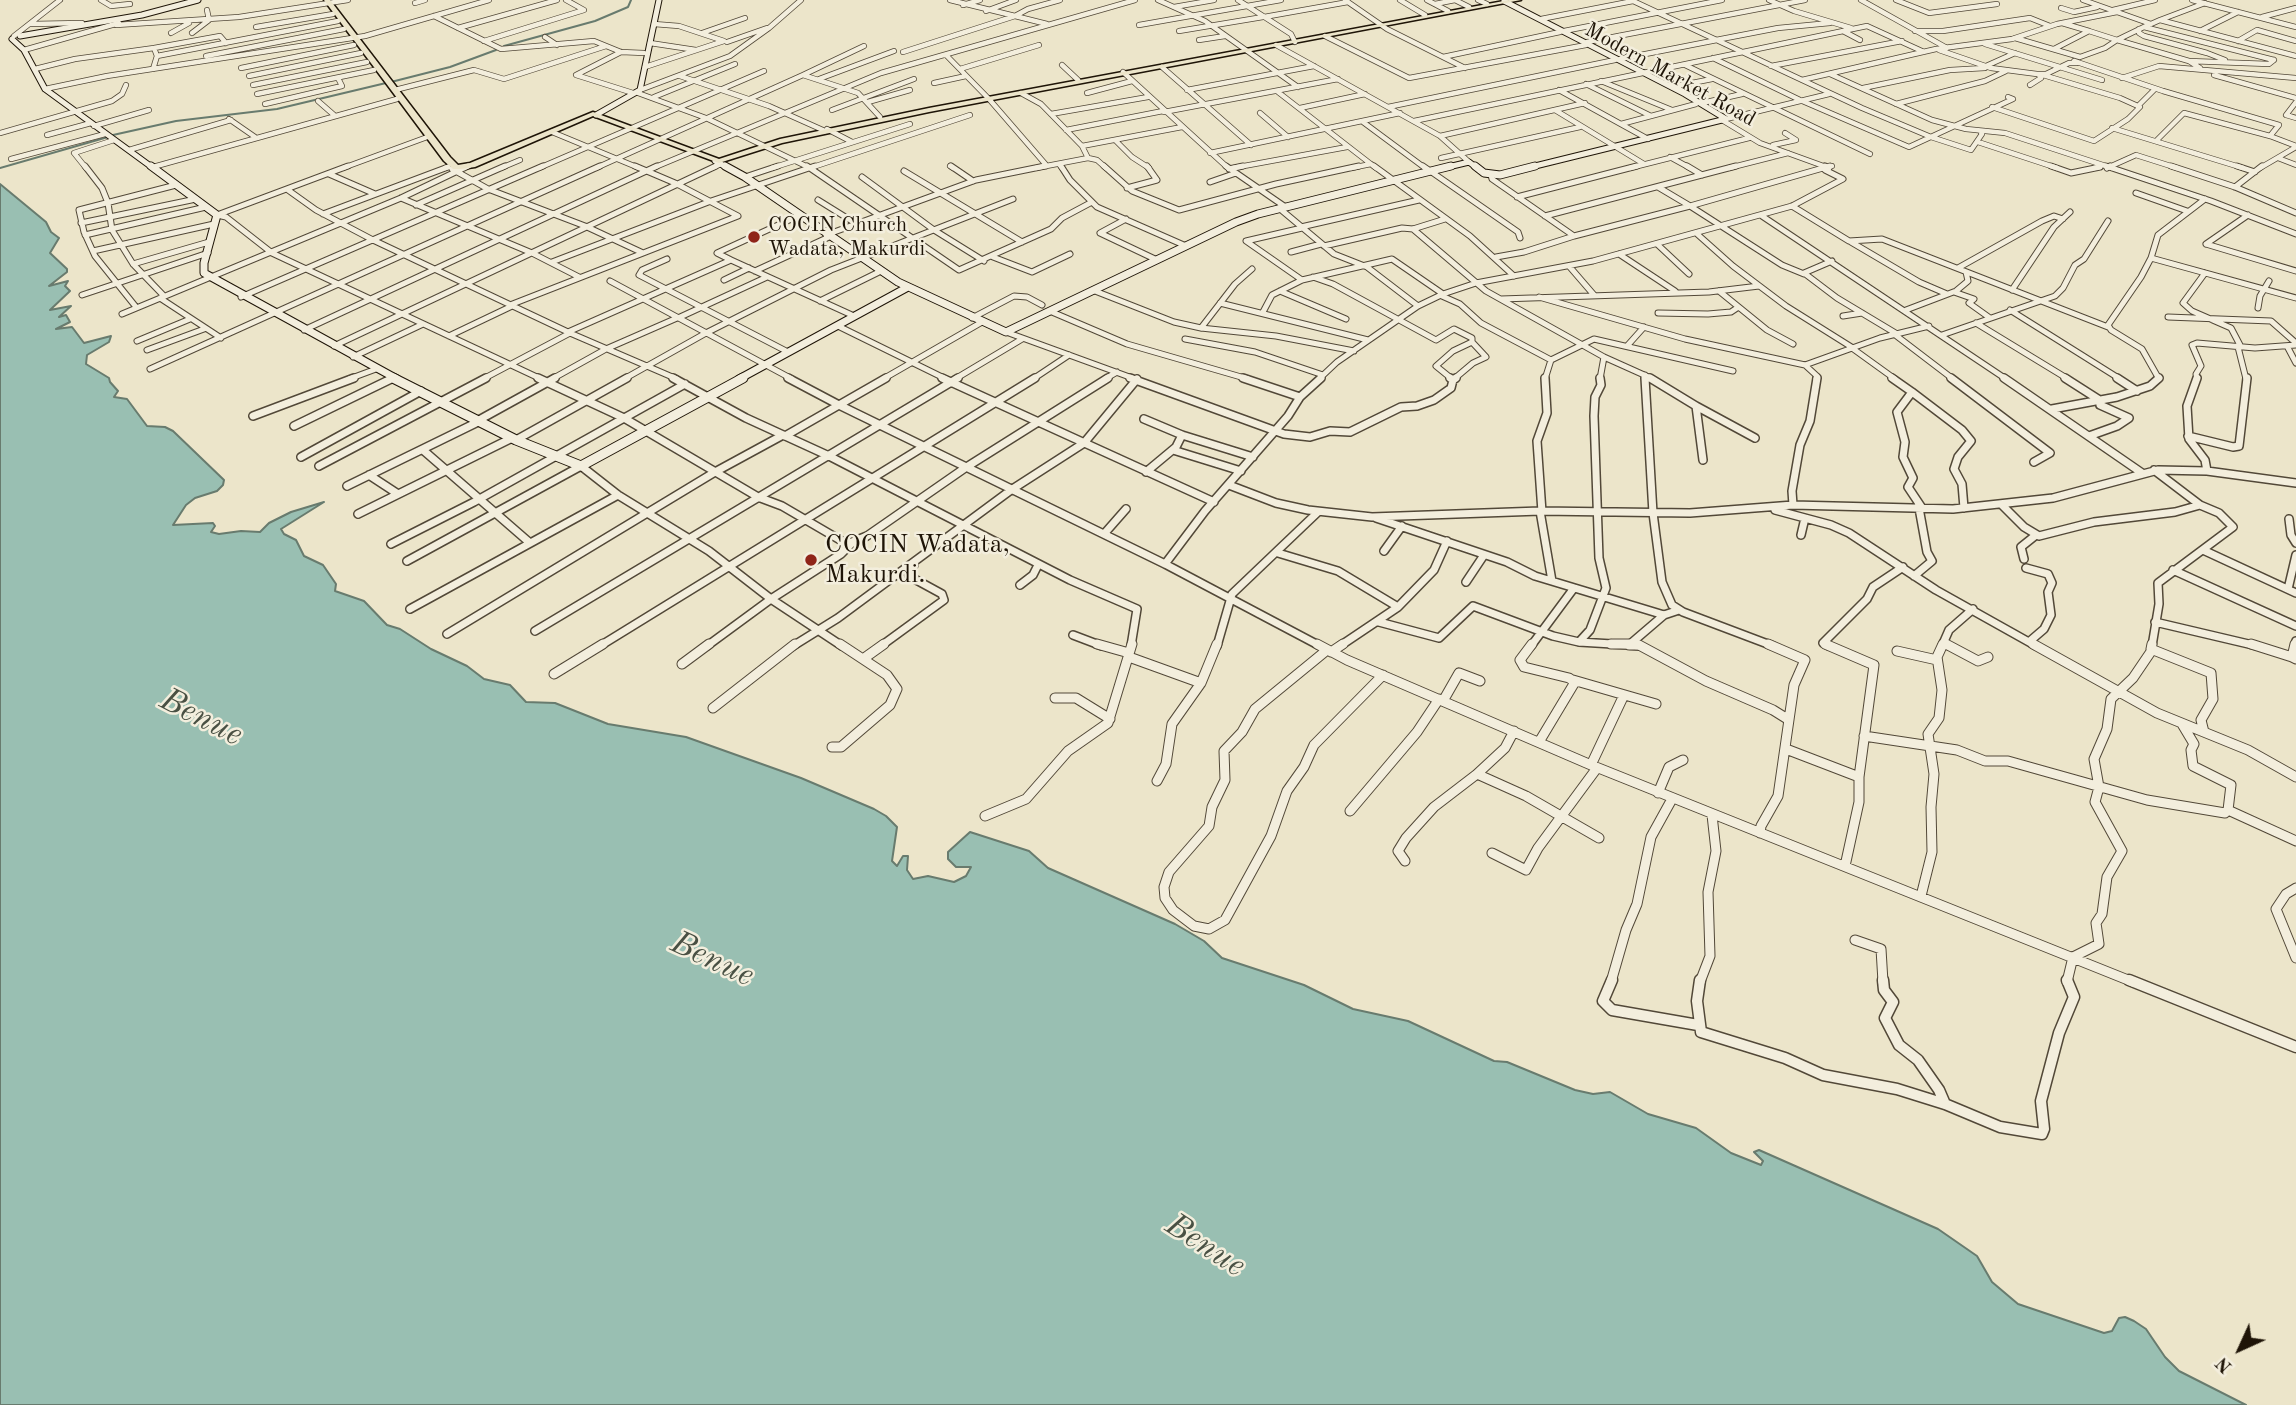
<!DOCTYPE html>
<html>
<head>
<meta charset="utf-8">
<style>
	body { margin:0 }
	#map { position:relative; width:2296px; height:1405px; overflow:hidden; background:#ece5ca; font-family:"Old Standard TT",serif }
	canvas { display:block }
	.north { position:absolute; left:2205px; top:1314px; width:70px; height:70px; -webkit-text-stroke:5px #f3eedd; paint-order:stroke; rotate:225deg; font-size:19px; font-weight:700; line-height:28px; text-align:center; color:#1e1407 }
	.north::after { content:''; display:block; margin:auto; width:24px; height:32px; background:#1e1407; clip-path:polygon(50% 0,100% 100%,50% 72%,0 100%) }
</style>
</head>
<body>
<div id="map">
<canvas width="2296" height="1405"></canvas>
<div class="north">N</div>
</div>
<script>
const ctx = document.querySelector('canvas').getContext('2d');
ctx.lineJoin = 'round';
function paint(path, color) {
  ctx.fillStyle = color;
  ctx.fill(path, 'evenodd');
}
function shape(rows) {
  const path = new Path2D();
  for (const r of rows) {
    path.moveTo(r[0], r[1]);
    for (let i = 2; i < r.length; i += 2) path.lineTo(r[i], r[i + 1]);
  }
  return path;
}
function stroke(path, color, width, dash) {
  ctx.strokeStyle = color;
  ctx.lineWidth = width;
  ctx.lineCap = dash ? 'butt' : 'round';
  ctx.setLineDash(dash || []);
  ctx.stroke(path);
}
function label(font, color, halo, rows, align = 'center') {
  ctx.font = font + ' "Old Standard TT",serif';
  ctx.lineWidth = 5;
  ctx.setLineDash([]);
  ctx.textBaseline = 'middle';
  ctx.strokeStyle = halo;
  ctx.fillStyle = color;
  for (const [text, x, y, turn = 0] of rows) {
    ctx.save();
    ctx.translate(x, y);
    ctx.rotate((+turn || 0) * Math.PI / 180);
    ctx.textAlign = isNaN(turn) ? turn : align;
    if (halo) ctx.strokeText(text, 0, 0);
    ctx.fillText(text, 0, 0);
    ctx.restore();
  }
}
const water = shape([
	[0,184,46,222,51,232,59,238,50,253,67,269,67,272,49,286,68,281,65,286,70,291,50,310,71,306,59,317,66,315,70,322,56,329,72,327,84,343,111,336,109,342,87,355,86,364,109,378,110,382,118,391,114,397,127,399,147,426,165,427,173,431,224,480,223,485,217,491,195,498,186,505,173,525,213,523,215,526,211,532,219,534,241,531,260,532,269,523,291,512,324,502,281,529,284,534,296,540,304,556,323,565,336,584,335,591,364,601,387,625,400,629,431,649,467,666,484,679,510,685,526,702,555,703,608,724,686,737,801,778,874,809,886,816,897,827,892,861,897,866,903,856,908,856,907,870,913,879,928,876,954,882,966,876,971,867,956,867,948,859,948,852,970,832,1029,851,1048,868,1175,924,1204,941,1222,958,1304,985,1353,1009,1408,1021,1494,1061,1507,1062,1575,1090,1593,1094,1610,1092,1648,1114,1696,1128,1731,1153,1761,1165,1763,1161,1754,1152,1759,1150,1938,1229,1977,1256,1992,1282,2018,1304,2104,1333,2112,1331,2119,1318,2125,1317,2134,1321,2146,1329,2165,1357,2179,1371,2246,1405,0,1405,0,184]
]);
const stream = shape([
	[504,46,595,21,628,7,631,0],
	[391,82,450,67,496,50],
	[113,135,176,121,277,109,386,83],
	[0,168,108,137]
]);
const streetFar4 = shape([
	[101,0,111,6,130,4],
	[950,0,1015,16,1028,9,1060,0],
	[1158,0,1205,21,1298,87],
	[1238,0,1291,34,1295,42],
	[1345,0,1387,29,1465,68],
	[1400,0,1425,15],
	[1427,0,1448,11],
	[1455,0,1469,7],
	[1478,0,1487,4],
	[1631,0,1862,108,1931,137,1971,150,1982,134,1980,131],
	[1769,0,1794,11,1851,28],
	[1861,0,1947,48],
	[1896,0,1929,13,1997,4],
	[2083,0,2151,24,2160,20,2296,56],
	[2192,0,2296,27],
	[415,3,425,0],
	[1435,4,1455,0],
	[963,5,980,0],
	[1174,7,1214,0],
	[2061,8,2074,12,2097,7],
	[2113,10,2155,0],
	[986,11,1016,0],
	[434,16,501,49,594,41,621,52,644,53],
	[1264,17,1348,2],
	[2262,17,2296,8],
	[1541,19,1633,1],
	[2160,20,2205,3],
	[31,24,82,23],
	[116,25,239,17,348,0],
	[1139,25,1281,0],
	[2148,25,2117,40,2189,61,2200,68],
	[256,27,333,14],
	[2144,27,2274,60],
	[458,28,557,0],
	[2139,29,2139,33,2144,36,2207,53,2225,60,2223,61],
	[1179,31,1263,17],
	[1564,31,1722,0],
	[1843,31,1860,40],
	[1915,31,1943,31,2030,18,2050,26],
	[2089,31,2117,40],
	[2200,31,2238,12],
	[171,33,189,23],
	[192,33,209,20,207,10],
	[702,33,745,18],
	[14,36,60,0],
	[1325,36,1409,78,1586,45],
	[545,37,557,45],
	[2015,38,2080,57,2105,48,2117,40],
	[1199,40,1225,36],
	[1716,40,1778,28,1830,23],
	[484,41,584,10,566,0],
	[2238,41,2257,30,2296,41],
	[727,42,767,28],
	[1587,42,1805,0],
	[650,43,696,50],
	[1985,44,2102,80],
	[1276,45,1440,136,1469,162],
	[154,48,220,36,226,43],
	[2054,49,2089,31,2062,23],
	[24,50,119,23],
	[1939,50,1991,68,2037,74,2046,74,2069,63,2077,63],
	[621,52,576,75,633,93],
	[903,52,1015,16,1047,24],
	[946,55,989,99,1047,166],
	[157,56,338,21],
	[206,56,344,29],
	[1443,57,1560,32],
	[1713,58,1800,100,1909,147,2013,99,2008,97],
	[1620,59,1717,40],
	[2074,61,2163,91,2279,125,2270,136],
	[2189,61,2269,64,2274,60],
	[1062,65,1078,80],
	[1685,65,1870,154],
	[1771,66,1902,41],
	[1986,66,2015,53],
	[645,67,724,41,679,26,654,24],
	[1162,67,1251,145],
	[241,68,354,45],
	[35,69,75,59,154,48,157,56,153,69],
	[960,69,1039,45],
	[1123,72,1228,168],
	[1830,74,1932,120,1966,129,2005,133,2112,168],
	[803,75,864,46],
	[2214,75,2296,98],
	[249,76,361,53],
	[680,76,769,106,825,131],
	[2122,78,2159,66,2296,78],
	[819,79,894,51],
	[1802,80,1936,49,2012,39,2057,24,2117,12],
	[1601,81,1672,110],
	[934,83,966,76],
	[1586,84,1651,116],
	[253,85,367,62],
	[2030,85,2041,78,2039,75],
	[1672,87,1712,79],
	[1863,88,1950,70,1985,68],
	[45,89,107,76,365,36,489,0],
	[395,90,474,70,504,79,606,46],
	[640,90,730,56,769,28,801,0],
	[1187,90,1314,66],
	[1559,90,1648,139],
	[1278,92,1376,168],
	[638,93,706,118,810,168],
	[1021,93,1041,104,1082,146],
	[1087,93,1132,81],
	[257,94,374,70],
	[654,97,735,64],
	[318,101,334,115],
	[868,102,910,90],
	[2296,102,2286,115,2296,118],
	[1702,103,1742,94],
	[265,104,342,86,338,78],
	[1896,104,1985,81,2006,71],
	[2139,105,2155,89],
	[1388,107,1615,60],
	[1992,107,2094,141,2128,119,2140,107,2120,98,2043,75],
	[1300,108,1365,94],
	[832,110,914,79],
	[1555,110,1644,164],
	[1164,112,1338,79],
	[1260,113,1288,137],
	[1051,114,1148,97],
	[229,119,255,137],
	[1726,119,1829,94],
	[1722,120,1760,143,1829,168],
	[1414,121,1867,26,1924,52],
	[1363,122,1425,168],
	[1621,124,1696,104],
	[94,126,149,110],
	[2112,128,2243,168],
	[827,129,852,142],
	[1066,130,1163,111],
	[552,132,639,168],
	[0,133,112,101,122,94,126,85],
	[47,135,91,123],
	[1440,136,1585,103],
	[1115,140,1132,157,1149,168],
	[2157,140,2184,113,2270,136,2296,146],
	[1978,142,2057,168],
	[1773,145,1796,140,1785,133],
	[129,150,231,120],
	[1210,153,1400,113],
	[1670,157,1690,168],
	[1088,158,1097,160,1106,168],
	[1441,158,1580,127],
	[2278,158,2296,165],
	[11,159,105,134],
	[1059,164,1062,168],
	[950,166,953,168],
	[153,167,397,99],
	[86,168,74,153,114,140],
	[343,168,430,136],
	[445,168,448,167],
	[464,168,469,166],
	[501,168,520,160],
	[539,168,764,71],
	[596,168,803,75,858,93,880,117],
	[653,168,881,73,1135,0],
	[712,168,721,164],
	[772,168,910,124],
	[810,168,970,115],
	[1036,168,1088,158,1082,146,1182,127],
	[1233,168,1347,147],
	[1351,168,1371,164],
	[1630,168,1749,138],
	[1729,168,1788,153],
	[1824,168,1832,166],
	[2094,168,2100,167],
	[2107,168,2136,155,2177,168],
	[2260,168,2296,147]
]);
const streetFar3 = shape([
	[85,166,102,188,108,203,112,230,133,264,164,296],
	[807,166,959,270,1051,229,1062,218,1092,202],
	[951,166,973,181],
	[1061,166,1070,180,1097,207,1186,246],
	[1104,166,1132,191,1179,210,1276,184,1359,166],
	[1226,166,1284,206],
	[1374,166,1470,236,1514,276],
	[1423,166,1518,232,1520,238],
	[1687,166,1702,175],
	[1825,166,1829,168],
	[2051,166,2071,173,2100,167],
	[2106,166,2211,201,2296,234],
	[2171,166,2235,187,2296,213],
	[2237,166,2255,172],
	[2107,168,2110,166],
	[452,169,488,189,585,226,643,253],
	[1229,169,1243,166],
	[904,171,1022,242],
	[329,174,375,194],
	[1491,175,1492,179,1574,236,1690,206,1782,265,1804,274],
	[745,177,778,166],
	[862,177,934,230,984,261],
	[1210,182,1236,173],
	[1658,187,1690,206,1830,166],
	[2235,187,2262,166],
	[1127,188,1157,180,1147,166],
	[288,190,316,210,373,240,570,333,677,379],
	[2136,193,2187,211],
	[1517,197,1637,166],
	[401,198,532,253,579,277],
	[818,200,855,223],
	[416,205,505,166],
	[1792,206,1849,241,1882,239,2108,327],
	[1279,208,1334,254,1367,267,1418,306],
	[323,214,448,167],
	[217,215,226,217,272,253,541,379],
	[217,215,348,166],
	[1545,216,1736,166],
	[1762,216,2006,379],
	[1126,219,1100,233,1157,260],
	[81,223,196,199],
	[1301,227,1419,200],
	[1302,228,1246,241,1302,280],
	[1413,229,1486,291,1604,357,1653,379],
	[1696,233,1733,266,1786,306,1853,348],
	[85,235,206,207],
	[826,235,976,180,1045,166],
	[1851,242,1919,282,1947,294],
	[1657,244,1689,274],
	[2206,244,2296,271],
	[2206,244,2248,215],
	[1324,246,1402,228,1413,229,1445,219],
	[93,251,214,224],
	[1291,252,1321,244],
	[1619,254,1675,291],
	[993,257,1032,272,1070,254],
	[1496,257,1524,252,1574,236],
	[2151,258,2296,298],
	[667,259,642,270,639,275,788,352],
	[731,260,717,253,800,215],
	[1832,261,1804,273,1837,298,1897,334],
	[552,262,711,201,815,166],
	[133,264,209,242],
	[1569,266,1594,295],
	[1958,268,2042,221,2054,216,2063,219],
	[755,271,829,237],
	[2205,273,2183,303,2192,311,2231,328,2241,347],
	[1313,277,1333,284,1436,340,1454,329,1472,338,1472,342,1453,351,1436,366,1452,379],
	[724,280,749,268],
	[610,281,792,379],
	[2012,290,2054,227,2070,212],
	[1095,291,1174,322,1201,328,1276,336,1354,351],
	[1280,291,1346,319],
	[1719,291,1767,330,1793,344],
	[1954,292,1974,299,1969,303,1990,318],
	[82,295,208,253],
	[1442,296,1460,304,1481,323,1551,360],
	[241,297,543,166],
	[1539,297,1685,339,1805,365,1880,338,1929,326],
	[160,298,221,338],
	[1501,299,1709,292,1759,286],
	[820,301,881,271],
	[1220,303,1368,340],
	[510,305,738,216,675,183,635,166],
	[136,307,95,256,84,232,79,210,176,185],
	[2258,308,2260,296,2269,281],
	[1906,310,1956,291,1968,281,1966,272],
	[2010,310,2120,379],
	[1052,312,1127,344,1248,379],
	[1263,312,1272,295,1302,280,1392,259,1443,294],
	[1658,313,1708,314,1731,312,1737,308],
	[122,314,401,198,468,166],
	[1843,316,1862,313],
	[2168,317,2271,321,2296,343],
	[678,318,767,277],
	[972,318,1014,296,1027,297,1042,305],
	[1976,323,2068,379],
	[838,326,946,379],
	[1201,328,1235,284,1252,269],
	[304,330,657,166],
	[568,332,731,260,854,316],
	[1006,332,1135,379],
	[1894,334,1953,379],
	[1942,335,2055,296,2063,288,2075,265,2084,259,2108,221],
	[449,336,512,306],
	[1185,339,1255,352,1323,375],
	[137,341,190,319],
	[334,346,716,166],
	[1627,346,1644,327],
	[2287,346,2296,363],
	[2238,347,2246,379],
	[1852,348,1895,379],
	[147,350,204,329],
	[353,357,423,324],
	[1805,365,1817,376,1816,379],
	[150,369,600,166],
	[1645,375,1645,379],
	[349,379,376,369],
	[390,379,393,378],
	[483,379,570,333],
	[552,379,606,349,677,318],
	[624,379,706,333,831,270,1013,199],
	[883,379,982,322],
	[955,379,1022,339],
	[1033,379,1069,355],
	[1105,379,1117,372],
	[1319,379,1337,362,1418,306,1443,294,1476,283,1593,261,1792,206,1843,179,1825,170],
	[1454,379,1473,363,1486,357,1472,342],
	[1545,379,1551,360,1594,339,1733,371],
	[1600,379,1604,357],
	[2159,379,2142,349,2111,330,2108,325,2141,277,2151,258,2158,235,2205,199],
	[2197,379,2196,374,2201,366,2192,345,2197,343,2255,348,2296,345]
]);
const streetFar2 = shape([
	[538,378,624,418,758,497,782,506,847,544,867,536,965,468,1108,378],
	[673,378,746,418,829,456,1070,580,1137,609,1131,646],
	[788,378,839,405,1165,564],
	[942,378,1214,502],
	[1130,378,1284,434,1310,437,1330,431,1350,432,1401,407,1417,406,1434,400,1451,388,1453,380,1450,378],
	[1243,378,1300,397],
	[1645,378,1653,513,1662,582,1672,605,1683,612,1773,646],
	[1650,378,1696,406,1703,460],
	[1892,378,1912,392,1897,412,1905,442,1903,457,1913,478,1908,487,1922,508],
	[1951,378,2050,453,2034,462],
	[2004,378,2142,473],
	[2065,378,2101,401,2100,405,2129,418,2117,426,2089,436],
	[2117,378,2137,391],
	[2197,378,2187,406,2189,439,2205,460,2207,471],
	[1453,380,1456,378],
	[1912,392,1962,430,1971,441,1958,457,1954,469,1962,484,1964,508],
	[1696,406,1755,438],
	[2052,409,2117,397,2150,386,2159,378],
	[253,416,354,378],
	[1144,419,1182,435,1253,457],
	[479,420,555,378],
	[294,426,393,378],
	[785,436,886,378],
	[2188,436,2233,447,2239,446,2247,378],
	[516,440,627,378],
	[423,450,530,543],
	[1173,450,1241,471],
	[301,457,421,391],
	[319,466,486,378],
	[1146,472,1176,447,1182,435],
	[369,475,398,494],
	[1229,485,1276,503,1308,510,1372,517,1540,511,1690,513,1793,505,1953,509,2053,498,2158,470,2207,471,2296,483],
	[347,486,480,421],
	[2001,504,2024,527,2039,536,2094,522,2175,512,2200,505],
	[1793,505,1792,491,1800,445,1810,421,1817,378],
	[1775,510,1831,525,1849,533,1936,590,2036,646],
	[1540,511,1552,581],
	[1542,512,1537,441,1547,413,1545,378],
	[358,514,512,438],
	[1376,518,1507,562,1535,576,1664,615],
	[2289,519,2291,535,2296,543],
	[1104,534,1126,509],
	[1801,535,1805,518],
	[391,544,474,502,685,384],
	[2203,550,2296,593],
	[1384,551,1402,526],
	[1278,553,1338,571,1398,607],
	[2024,559,2021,547,2036,535],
	[407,561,581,466,618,495,709,551,771,599,842,646],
	[2026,568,2048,574,2052,583,2048,592,2051,615,2044,629,2030,641],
	[2173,570,2296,626],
	[1914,576,1932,561,1927,552,1919,508],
	[1466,582,1484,555],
	[1020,585,1033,575,1038,565],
	[2288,589,2296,555],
	[410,609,618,495],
	[1379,622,1439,638,1473,606,1553,636,1579,642,1629,645,1664,615,1679,610],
	[2155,622,2257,646],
	[535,631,958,378],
	[447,634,715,472,783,435],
	[1073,635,1102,646],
	[1579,642,1590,630,1606,588,1599,558,1594,416,1595,397,1601,385,1600,378],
	[1944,643,1949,646],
	[1629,645,1640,646],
	[600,646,1035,378],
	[707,646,771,599,841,554,851,544],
	[793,646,838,618,1011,490,1084,443,1137,379],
	[881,646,944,600,942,594,909,576,908,572,914,565],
	[1217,646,1232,594,1318,512],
	[1320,646,1165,564,1205,511,1288,416,1300,397,1321,378],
	[1340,646,1398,607,1434,570,1447,541],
	[1531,646,1574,588],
	[1829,646,1823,643,1867,599,1873,587,1903,567],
	[1942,646,1949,630,1973,609],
	[2152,646,2159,604,2158,583,2233,527,2219,513,2200,505,2154,470],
	[2295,646,2296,641]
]);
const streetFar1 = shape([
	[1097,644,1129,653],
	[1317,644,1347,660,1591,765,2133,982],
	[1532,644,1520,660,1524,667,1569,678,1575,682,1539,742],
	[1611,644,1630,644],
	[1825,644,1874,665,1859,777,1859,802,1845,866],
	[1946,644,1978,661,1988,657],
	[2033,644,2157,713,2248,750,2296,777],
	[2152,644,2151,649,2211,673,2213,699,2201,720,2204,732],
	[2251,644,2292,657],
	[2295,644,2292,657,2296,659],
	[1629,645,1639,645,1706,681,1773,710,1789,720],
	[1327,650,1255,709,1242,732,1224,751,1225,780,1212,807,1209,826,1169,872,1164,887,1165,898,1173,910,1194,926,1209,929,1225,920,1271,836,1287,791,1304,767,1314,745,1383,675],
	[1897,651,1937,660],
	[1331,652,1343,644],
	[1129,657,1201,683],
	[863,659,884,644],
	[682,664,709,644],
	[554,674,603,644],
	[1573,680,1656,704],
	[1055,698,1076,698,1110,719],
	[1443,701,1459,673,1480,681],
	[713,708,795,644],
	[2182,724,2194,744,2191,750,2193,766,2231,785,2228,810,2296,841],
	[1864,736,1957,750,1985,761,2008,761,2147,800,2225,813,2228,810],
	[832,747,841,747,890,705,897,689,887,675,840,644],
	[1786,749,1859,777],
	[1591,765,1624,695],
	[1477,774,1526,796,1599,838],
	[1157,781,1166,764,1172,724,1201,683,1217,644],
	[1658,793,1669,767,1683,760],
	[1350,811,1417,732,1439,699],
	[985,816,1026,799,1068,751,1108,723,1132,644],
	[1760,833,1761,826,1778,796,1794,685,1805,660,1768,644],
	[1492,853,1526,870,1538,848,1597,768],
	[1405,861,1398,851,1406,838,1434,807,1477,774,1505,748,1514,731],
	[2296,888,2286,894,2276,909,2296,958],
	[1921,896,1932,852,1931,807,1934,774,1928,734,1939,718,1942,690,1937,657,1943,644],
	[1855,940,1881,949,1883,982],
	[1611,982,1626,930,1637,904,1651,837,1672,799],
	[1700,982,1710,956,1708,892,1716,851,1712,815],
	[2067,982,2073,957,2099,944,2096,923,2102,914,2107,877,2122,851,2095,802,2099,787,2094,759,2107,729,2111,699,2133,678,2152,650]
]);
const street = shape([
	[1612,980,1603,1001,1612,1010,1698,1025],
	[1700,980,1697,1001,1701,1032,1785,1058,1823,1075,1897,1089,1945,1104,2000,1127,2042,1134,2044,1129,2041,1101,2059,1033,2074,997,2067,980],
	[1883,980,1884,990,1893,1002,1885,1018,1899,1045,1918,1060,1939,1090,1945,1104],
	[2129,980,2296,1047]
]);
const secondaryFar2 = shape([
	[1504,1,1685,94,1726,119],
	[20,36,142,15,198,0],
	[12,39,24,50,45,89,153,168],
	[596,115,640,90,659,0],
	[715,161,728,168],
	[1444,168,1469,162,1477,168],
	[1527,168,1726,119]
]);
const secondaryFar1 = shape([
	[151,166,217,215,204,263,204,273,397,379],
	[725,166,745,177,898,282,1006,332,1236,222,1258,214,1451,166],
	[1475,166,1484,173,1500,175,1535,166],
	[739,379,908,287]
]);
const secondary = shape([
	[393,378,516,440,581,466,743,378]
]);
const primary = shape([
	[324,0,330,0,450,157,458,165,470,163,593,112,719,159,780,139,929,108,1509,0,1521,0,929,112,782,143,719,163,593,116,475,167,461,169,453,169,444,161,324,0]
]);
const markers = [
	[754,237,7,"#8f2418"],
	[811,560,7,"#8f2418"]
];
const farStreetnames = [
	["Modern Market Road",1670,75,29]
];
const farPoinames = [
	["COCIN Church",768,225],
	["Wadata, Makurdi",768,249]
];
const poiNames = [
	["COCIN Wadata,",825,545],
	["Makurdi.",825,575]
];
const nearWaternames = [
	["Benue",201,718,27],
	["Benue",712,960,25],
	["Benue",1205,1246,33]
];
paint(water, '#99bfb2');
stroke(water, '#687b6e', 2);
stroke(stream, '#687b6e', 2);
stroke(streetFar4, '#524838', 6);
stroke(streetFar3, '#524838', 7);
stroke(streetFar2, '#524838', 10);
stroke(streetFar1, '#524838', 11);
stroke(street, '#524838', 13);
stroke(secondaryFar2, '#1e1407', 7);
stroke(secondaryFar1, '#1e1407', 9);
stroke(secondary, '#1e1407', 11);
stroke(primary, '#1e1407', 3);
stroke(streetFar4, '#f3eedd', 4.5);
stroke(streetFar3, '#f3eedd', 5);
stroke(streetFar2, '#f3eedd', 7);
stroke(streetFar1, '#f3eedd', 9);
stroke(street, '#f3eedd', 10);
stroke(secondaryFar2, '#f3eedd', 5);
stroke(secondaryFar1, '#f3eedd', 7);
stroke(secondary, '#f3eedd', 9);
paint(primary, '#ece5ca');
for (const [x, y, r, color] of markers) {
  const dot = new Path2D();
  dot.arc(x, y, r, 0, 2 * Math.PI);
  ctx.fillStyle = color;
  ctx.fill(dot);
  stroke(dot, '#f3eedd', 2.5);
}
label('21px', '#1e1407', '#f3eedd', farStreetnames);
label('21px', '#1e1407', '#f3eedd', farPoinames, 'left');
label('26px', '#1e1407', '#f3eedd', poiNames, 'left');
label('italic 33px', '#495043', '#f3eedd', nearWaternames);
</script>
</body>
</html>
